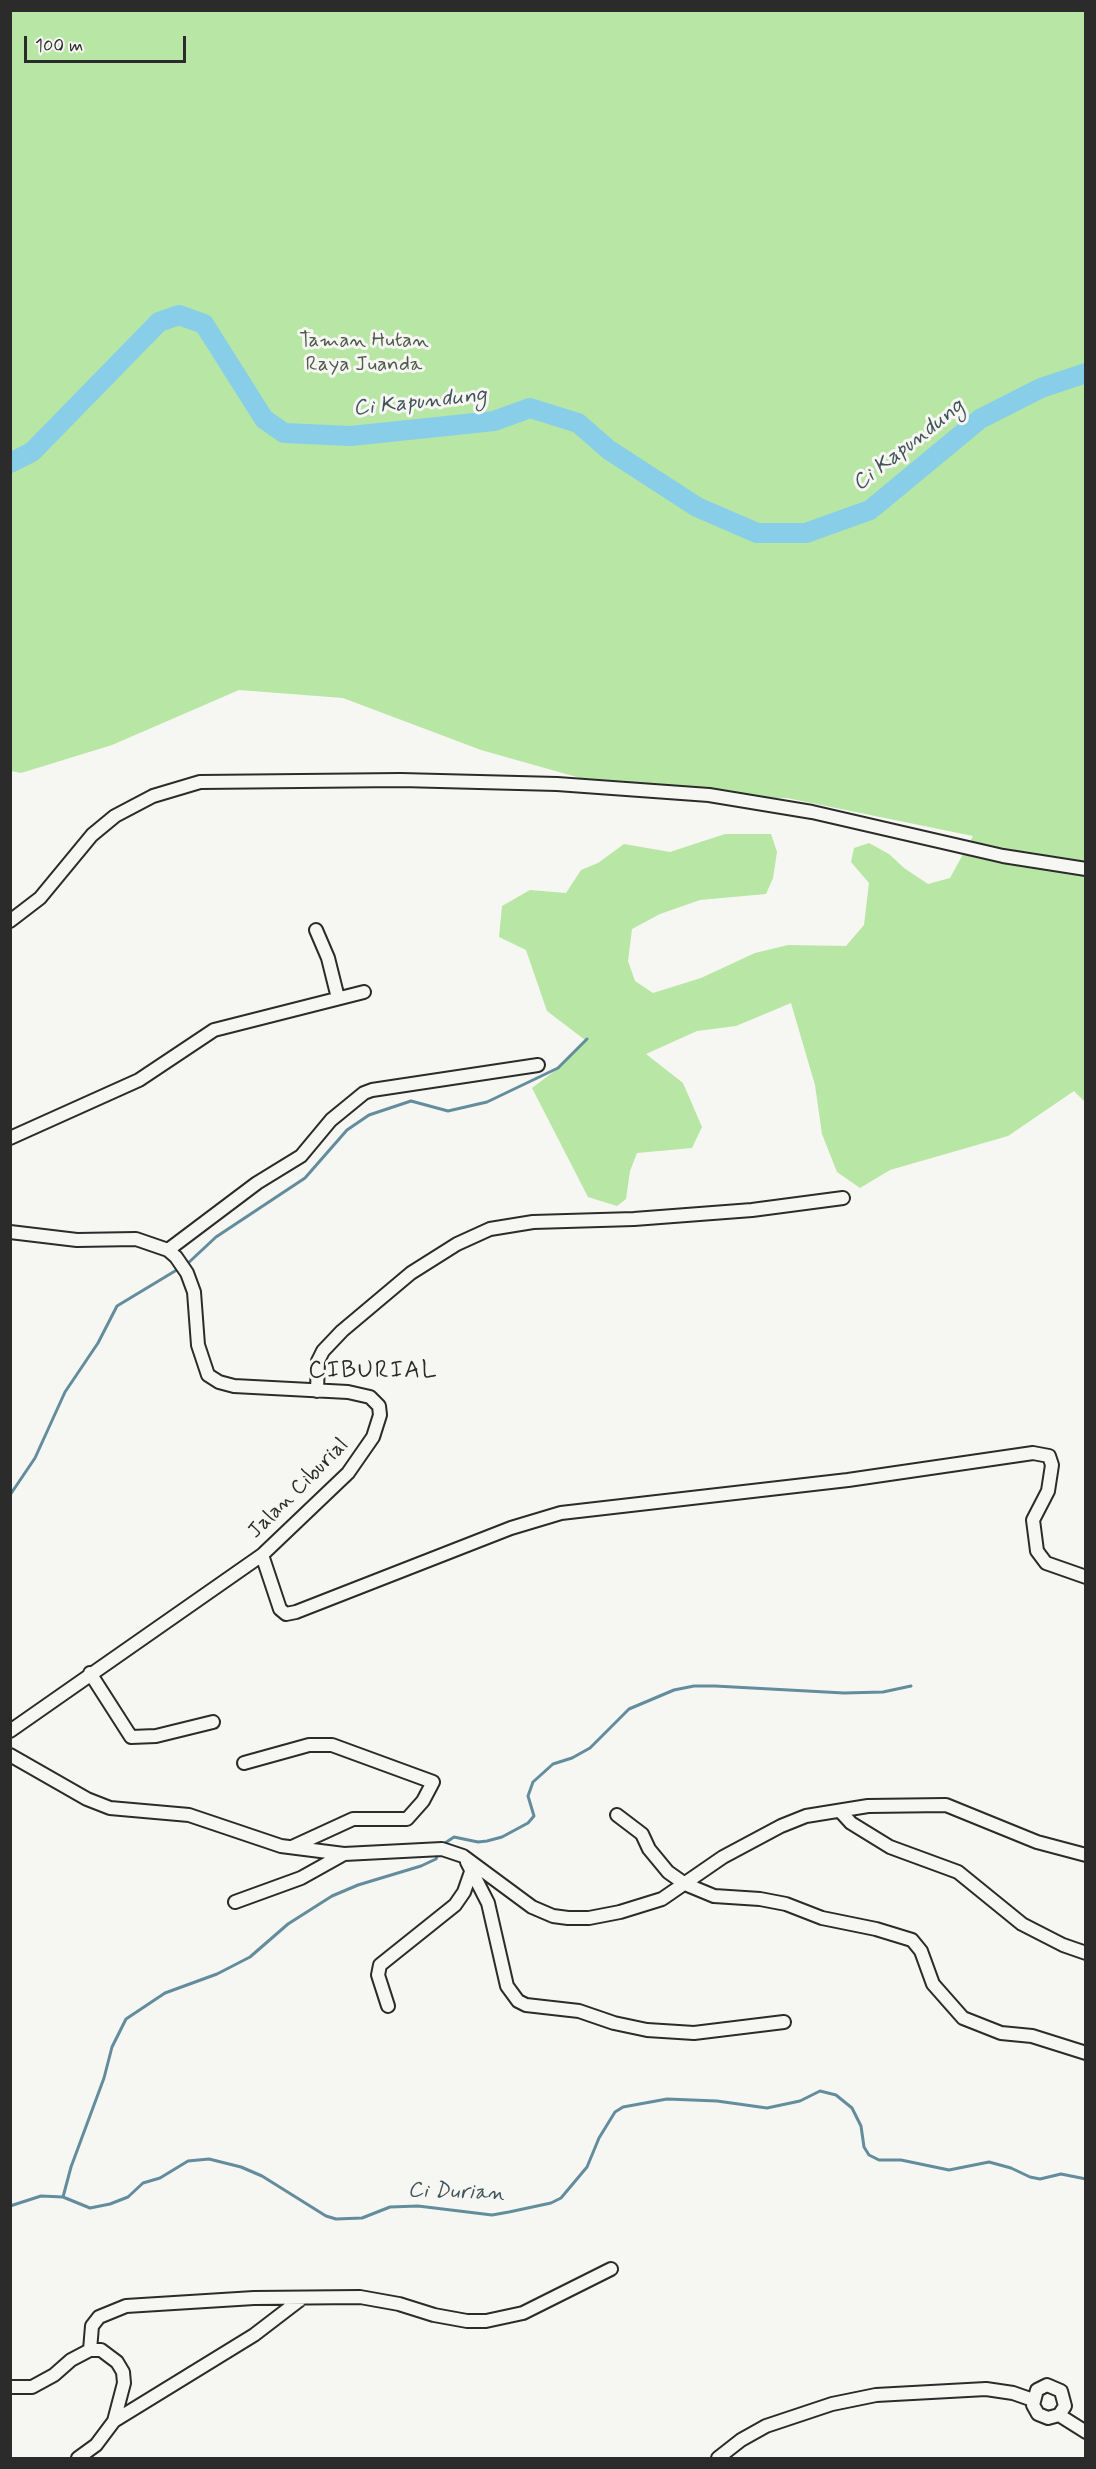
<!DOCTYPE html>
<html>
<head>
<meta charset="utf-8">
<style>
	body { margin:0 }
	#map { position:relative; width:1096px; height:2469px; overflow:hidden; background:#f6f6f2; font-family:Mynerve,sans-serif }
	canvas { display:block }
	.frame { position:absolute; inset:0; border:12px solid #2b2b2b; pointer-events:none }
	.scale { position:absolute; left:24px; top:36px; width:162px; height:27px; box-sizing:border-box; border:3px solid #2b2b2b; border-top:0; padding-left:8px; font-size:18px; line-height:21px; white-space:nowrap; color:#2b2b2b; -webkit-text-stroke:4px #f6f6f2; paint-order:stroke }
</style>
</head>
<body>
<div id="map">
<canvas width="1096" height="2469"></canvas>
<div class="frame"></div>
<div class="scale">100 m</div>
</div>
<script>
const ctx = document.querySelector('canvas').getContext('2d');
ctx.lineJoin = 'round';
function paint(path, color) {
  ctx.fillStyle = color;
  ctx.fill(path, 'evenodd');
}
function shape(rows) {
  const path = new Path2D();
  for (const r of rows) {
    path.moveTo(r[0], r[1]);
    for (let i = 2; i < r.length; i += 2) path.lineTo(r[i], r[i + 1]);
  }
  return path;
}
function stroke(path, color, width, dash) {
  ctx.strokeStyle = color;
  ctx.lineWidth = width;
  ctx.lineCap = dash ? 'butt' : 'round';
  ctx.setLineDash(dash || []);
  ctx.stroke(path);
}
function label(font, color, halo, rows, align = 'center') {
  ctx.font = font + ' Mynerve,sans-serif';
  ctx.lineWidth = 6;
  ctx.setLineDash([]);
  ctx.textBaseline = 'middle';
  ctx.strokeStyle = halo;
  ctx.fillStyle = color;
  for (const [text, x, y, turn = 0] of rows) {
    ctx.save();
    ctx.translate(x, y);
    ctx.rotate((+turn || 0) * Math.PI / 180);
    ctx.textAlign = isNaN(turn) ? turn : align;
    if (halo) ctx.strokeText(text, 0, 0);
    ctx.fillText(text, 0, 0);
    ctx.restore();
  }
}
const green = shape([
	[11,11,1085,11,1085,1102,1074,1091,1008,1136,890,1170,860,1188,837,1172,822,1134,815,1085,791,1003,736,1026,697,1031,646,1054,683,1083,702,1127,692,1148,637,1153,630,1171,626,1199,617,1206,588,1197,532,1088,560,1067,585,1040,547,1011,526,950,499,937,502,906,530,890,566,893,581,870,598,863,624,844,670,852,725,834,771,834,777,852,773,878,766,894,700,900,660,914,632,929,628,961,635,981,653,993,701,978,755,953,788,945,846,946,864,925,869,883,851,862,854,848,869,843,889,854,904,868,928,884,950,878,973,836,787,798,702,797,612,787,481,750,343,698,239,690,112,745,21,773,11,771]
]);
const stream = shape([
	[186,1265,216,1237,305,1178,347,1130,369,1115,411,1101,448,1111,487,1102,558,1068,587,1039],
	[10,1495,35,1458,65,1392,98,1343,117,1306,180,1268],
	[442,1845,454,1837,478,1842,487,1841,502,1837,528,1823,534,1816,528,1796,533,1782,553,1764,572,1758,590,1748,629,1709,674,1690,694,1686,715,1686,844,1693,883,1692,911,1686],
	[63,2197,71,2167,104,2078,112,2047,126,2019,165,1993,217,1974,250,1957,288,1924,332,1896,358,1885,421,1866,436,1859,438,1854],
	[10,2206,41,2196,63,2197,90,2208,110,2204,128,2197,143,2183,160,2178,188,2161,209,2159,241,2167,262,2176,326,2216,336,2219,362,2218,390,2207,418,2206,492,2215,509,2212,551,2203,561,2198,587,2167,599,2138,615,2112,623,2107,667,2099,717,2101,767,2108,800,2101,820,2091,836,2095,852,2108,861,2126,864,2147,869,2155,879,2160,901,2160,949,2170,989,2162,1011,2168,1030,2177,1040,2179,1061,2174,1086,2179]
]);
const river = shape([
	[10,463,32,452,159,322,179,315,204,324,264,419,284,433,351,436,494,421,530,408,578,423,609,450,697,507,757,533,806,533,870,510,980,419,1041,388,1086,373]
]);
const street = shape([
	[10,921,40,898,92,835,115,816,153,796,200,782,401,780,557,784,709,795,812,812,1003,856,1086,869],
	[316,930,328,958,338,998],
	[10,1138,139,1080,214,1030,364,992],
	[10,1232,77,1240,136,1239,168,1250,176,1257,187,1273,194,1292,198,1345,208,1375,219,1382,234,1386,348,1392,370,1397,379,1406,380,1415,373,1437,348,1473,262,1555,10,1731],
	[168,1250,257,1183,301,1156,331,1120,364,1093,372,1090,538,1065],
	[317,1391,318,1361,323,1351,342,1331,411,1273,457,1244,490,1229,533,1222,634,1219,752,1210,843,1198],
	[262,1555,280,1609,286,1614,296,1612,511,1528,561,1513,848,1480,1033,1453,1049,1456,1052,1465,1048,1491,1033,1520,1037,1551,1046,1563,1086,1577],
	[90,1673,131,1737,156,1736,213,1722],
	[10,1755,87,1799,110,1808,189,1815,281,1846,344,1854,442,1849,463,1856,532,1907,553,1916,568,1918,589,1918,620,1912,662,1899,723,1857,781,1826,806,1816,868,1806,946,1805,1037,1842,1086,1855],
	[244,1763,309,1745,332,1745,433,1782,423,1801,407,1819,353,1819,292,1847],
	[841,1812,851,1823,890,1847,958,1872,1022,1924,1063,1945,1086,1953],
	[617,1815,642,1834,649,1849,668,1872,685,1884,714,1896,760,1899,786,1904,822,1918,876,1929,912,1940,921,1951,933,1984,963,2018,1001,2033,1032,2036,1086,2053],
	[467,1862,488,1903,507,1986,518,2001,526,2005,579,2011,614,2023,647,2030,694,2033,784,2022],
	[235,1902,301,1878,344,1854],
	[388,2006,378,1975,380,1965,455,1905,464,1892,472,1869],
	[90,2350,92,2326,99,2317,126,2306,254,2298,360,2297,399,2304,434,2315,467,2321,486,2321,523,2313,611,2269],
	[10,2387,32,2387,54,2375,71,2360,90,2350,101,2350,117,2362,123,2372,124,2383,114,2421,96,2445,78,2458],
	[1059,2415,1065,2406,1061,2391,1047,2385,1037,2390,1033,2405,1038,2414,1048,2418,1059,2415,1086,2432],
	[114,2421,254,2335,301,2299],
	[718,2458,741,2440,766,2426,832,2404,876,2395,986,2389,1013,2393,1033,2400]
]);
const parkNames = [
	["Taman Hutan",364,342],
	["Raya Juanda",364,366]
];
const streetNames = [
	["Jalan Ciburial",299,1489,-45]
];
const waterNames = [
	["Ci Kapundung",420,403,-6],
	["Ci Kapundung",909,446,-38],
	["Ci Durian",456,2193,2]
];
const quarterNames = [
	["CIBURIAL",373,1372]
];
paint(green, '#b8e6a4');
stroke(stream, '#638d9d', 3);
stroke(river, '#88cee9', 20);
stroke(street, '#2b2b2b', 16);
stroke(street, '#f6f6f2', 12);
label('21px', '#4e5a49', '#f6f6f2', parkNames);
label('21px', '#2b2b2b', '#f6f6f2', streetNames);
label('italic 22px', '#42545a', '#f6f6f2', waterNames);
ctx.letterSpacing = '1.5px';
label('24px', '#2b2b2b', '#f6f6f2', quarterNames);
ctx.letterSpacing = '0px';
</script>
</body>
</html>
